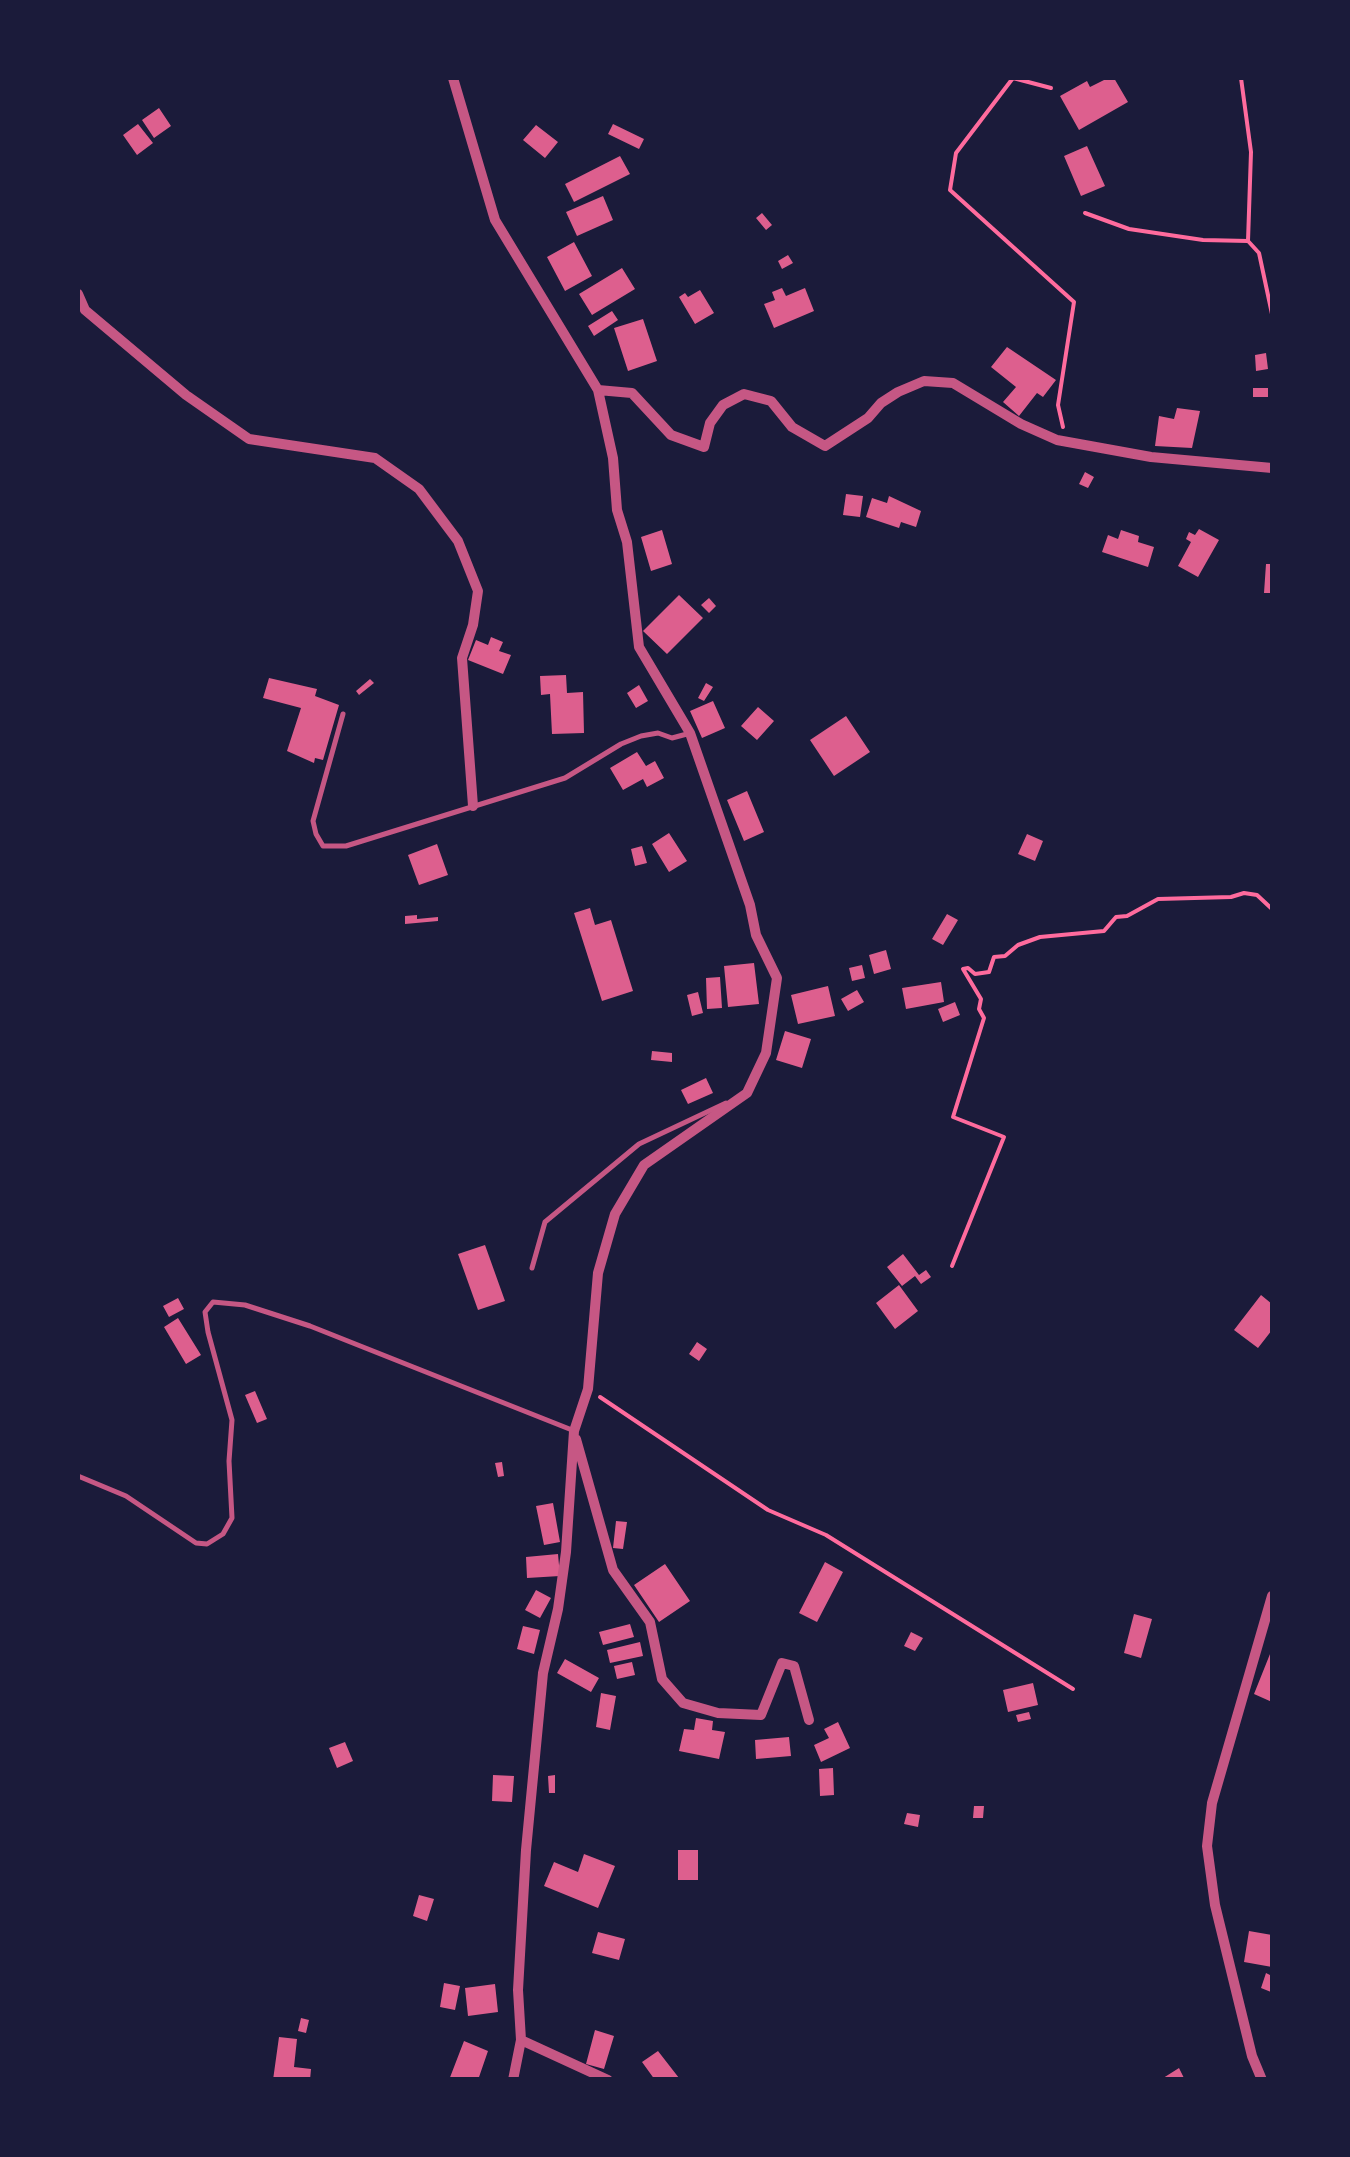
<!DOCTYPE html>
<html>
<head>
<meta charset="utf-8">
<style>
	body { margin:0 }
	#map { position:relative; width:1350px; height:2157px; overflow:hidden; background:#1b1b3a; font-family:Jost,sans-serif }
	canvas { display:block }
	.frame { position:absolute; inset:0; border:80px solid #1b1b3a; pointer-events:none }
</style>
</head>
<body>
<div id="map">
<canvas width="1350" height="2157"></canvas>
<div class="frame"></div>
</div>
<script>
const ctx = document.querySelector('canvas').getContext('2d');
ctx.lineJoin = 'round';
function paint(path, color) {
  ctx.fillStyle = color;
  ctx.fill(path, 'evenodd');
}
function shape(rows) {
  const path = new Path2D();
  for (const r of rows) {
    path.moveTo(r[0], r[1]);
    for (let i = 2; i < r.length; i += 2) path.lineTo(r[i], r[i + 1]);
  }
  return path;
}
function stroke(path, color, width, dash) {
  ctx.strokeStyle = color;
  ctx.lineWidth = width;
  ctx.lineCap = dash ? 'butt' : 'round';
  ctx.setLineDash(dash || []);
  ctx.stroke(path);
}
const building = shape([
	[1108,78,1114,78,1128,102,1079,130,1060,96,1087,81,1090,87],
	[159,108,171,126,154,138,142,120],
	[138,124,153,143,137,155,123,135],
	[613,124,644,139,639,149,608,134],
	[536,125,558,142,545,158,523,140],
	[1087,146,1105,186,1081,196,1064,156],
	[620,156,630,174,574,202,565,184],
	[603,196,613,220,577,236,566,212],
	[762,213,772,225,766,230,756,218],
	[574,242,592,276,565,291,547,257],
	[788,255,793,263,782,269,778,261],
	[622,268,635,289,592,315,579,294],
	[782,288,786,296,805,288,814,311,774,328,764,304,775,300,772,292],
	[700,290,714,313,695,324,679,297,685,293,688,297],
	[612,311,618,320,594,336,588,326],
	[643,319,657,361,628,371,614,328],
	[1007,347,1056,380,1043,397,1037,393,1019,416,1003,402,1016,387,991,367],
	[1266,353,1268,369,1256,371,1255,355],
	[1253,388,1268,388,1268,397,1253,397],
	[1177,408,1200,411,1192,448,1155,446,1159,416,1174,419],
	[1085,472,1094,477,1088,488,1079,484],
	[846,494,863,496,860,517,843,515],
	[889,496,921,511,916,527,901,522,899,528,866,517,872,498,887,503],
	[1199,529,1219,540,1198,577,1178,566,1191,542,1186,539,1189,532,1195,535],
	[662,530,672,564,651,571,641,537],
	[1121,530,1139,536,1138,542,1154,547,1148,567,1102,552,1108,535,1118,539],
	[1266,564,1272,564,1272,593,1264,593],
	[679,595,703,618,667,654,643,631],
	[709,598,716,606,709,613,701,605],
	[491,637,503,642,499,651,511,655,503,674,468,660,476,640,488,645],
	[566,675,567,693,583,692,584,733,552,734,550,694,541,695,540,676],
	[269,678,317,689,315,696,339,705,323,760,315,758,314,763,287,751,301,708,263,698],
	[370,679,374,683,359,695,356,691],
	[706,683,713,687,704,701,698,698],
	[639,685,648,701,636,708,627,693],
	[713,701,725,728,702,738,690,711],
	[758,707,774,721,757,740,741,726],
	[846,716,870,752,834,776,810,740],
	[637,752,646,766,655,761,664,778,647,787,643,779,623,790,610,768],
	[747,791,764,832,744,841,727,800],
	[669,833,687,861,669,872,652,844],
	[1027,834,1043,841,1035,861,1018,854],
	[437,844,448,875,419,885,408,855],
	[642,846,647,863,635,866,631,849],
	[590,908,595,925,611,920,633,991,602,1001,574,913],
	[947,914,958,920,943,945,932,939],
	[417,915,417,919,438,917,438,921,405,924,405,916],
	[886,950,891,969,874,974,869,955],
	[754,963,759,1004,728,1007,724,966],
	[862,965,865,978,852,981,849,968],
	[720,977,722,1008,707,1009,706,978],
	[941,982,944,1002,906,1009,902,988],
	[828,986,835,1016,798,1024,791,995],
	[857,990,864,1002,848,1011,841,999],
	[698,992,703,1013,692,1016,687,995],
	[955,1002,960,1015,943,1022,938,1009],
	[785,1031,811,1039,802,1068,776,1060],
	[652,1051,672,1053,672,1062,651,1060],
	[706,1078,713,1093,688,1104,681,1090],
	[485,1245,505,1301,478,1310,458,1254],
	[903,1254,919,1275,926,1270,931,1277,921,1284,915,1276,902,1286,887,1267],
	[899,1285,918,1311,895,1329,876,1303],
	[1261,1295,1272,1304,1272,1330,1258,1348,1234,1330],
	[178,1298,184,1309,169,1317,163,1306],
	[178,1318,201,1355,186,1364,164,1327],
	[697,1342,707,1349,699,1361,689,1354],
	[255,1391,267,1419,257,1423,245,1395],
	[502,1462,504,1476,498,1477,495,1463],
	[553,1503,560,1542,544,1545,536,1506],
	[616,1521,627,1522,623,1549,613,1548],
	[558,1554,560,1576,527,1578,526,1557],
	[825,1562,843,1572,817,1622,799,1613],
	[665,1564,690,1601,659,1622,634,1585],
	[536,1590,551,1598,540,1618,525,1610],
	[1134,1614,1152,1619,1141,1658,1124,1653],
	[630,1624,634,1637,603,1645,599,1632],
	[523,1626,540,1630,534,1654,517,1649],
	[911,1632,923,1638,915,1651,904,1646],
	[640,1642,643,1656,610,1663,607,1650],
	[1272,1649,1272,1702,1254,1694],
	[565,1659,599,1678,591,1692,557,1673],
	[632,1662,635,1675,617,1679,614,1666],
	[1033,1683,1038,1705,1008,1712,1003,1690],
	[601,1693,616,1696,610,1730,596,1727],
	[1029,1712,1031,1719,1018,1722,1016,1715],
	[696,1718,713,1721,712,1730,725,1732,719,1759,679,1751,684,1729,694,1730],
	[838,1722,850,1748,821,1762,814,1745,829,1738,824,1729],
	[789,1737,791,1756,756,1759,755,1740],
	[345,1742,353,1761,337,1768,329,1748],
	[833,1768,834,1795,820,1796,819,1769],
	[493,1775,514,1776,512,1802,492,1801],
	[555,1775,555,1793,549,1793,548,1776],
	[974,1806,984,1806,983,1818,973,1818],
	[907,1813,920,1815,918,1827,904,1824],
	[678,1850,698,1850,698,1880,678,1880],
	[584,1854,615,1866,598,1908,544,1886,554,1862,578,1872],
	[419,1895,434,1899,427,1921,413,1916],
	[1249,1931,1272,1935,1272,1967,1244,1962],
	[598,1932,625,1939,619,1960,592,1953],
	[1266,1973,1272,1976,1271,1992,1261,1988],
	[444,1983,460,1986,455,2010,440,2007],
	[495,1984,498,2012,468,2016,465,1988],
	[301,2018,309,2020,306,2033,298,2031],
	[595,2030,614,2036,604,2069,586,2064],
	[279,2037,297,2039,294,2067,311,2069,310,2080,273,2080],
	[464,2041,488,2051,478,2080,449,2080],
	[658,2051,679,2078,676,2080,655,2080,642,2062],
	[1179,2068,1185,2080,1160,2080]
]);
const path = shape([
	[1241,78,1251,152,1248,241],
	[1051,88,1013,78,956,153,950,190,1074,302,1058,405,1063,427],
	[1085,213,1129,229,1203,240,1248,241,1259,253,1272,314],
	[952,1266,1004,1137,953,1117,984,1018,979,1009,981,999,963,969,968,968,975,974,989,972,994,957,1005,956,1018,945,1040,937,1104,931,1116,917,1127,916,1158,899,1231,897,1244,893,1257,895,1272,909],
	[600,1397,768,1510,826,1535,1073,1689]
]);
const service = shape([
	[343,714,313,821,316,834,323,846,346,846,565,778,621,744,641,736,658,733,672,738,687,734],
	[532,1268,545,1222,639,1144,726,1103],
	[78,1476,126,1496,196,1543,207,1544,223,1534,232,1518,229,1461,232,1420,208,1332,205,1312,213,1302,245,1305,310,1326,572,1430]
]);
const minor = shape([
	[453,78,495,220,598,390,613,458,617,510,627,542,639,647,690,733,750,905,756,935,777,978,766,1053,747,1093,644,1165,615,1214,598,1273,588,1389,574,1431,566,1552,558,1609,543,1673,526,1850,518,1990,521,2040,513,2080],
	[78,294,85,310,186,395,249,439,375,458,419,489,458,541,478,591,473,625,462,658,473,806],
	[598,390,632,393,671,435,704,447,710,423,723,405,744,394,771,401,792,427,825,446,868,418,881,403,898,392,924,381,953,383,1021,424,1057,440,1151,457,1272,468],
	[576,1439,613,1570,650,1622,662,1679,683,1703,718,1713,761,1715,782,1663,794,1666,809,1720],
	[521,2040,608,2080],
	[1262,2080,1252,2056,1215,1905,1207,1846,1212,1803,1272,1596]
]);
paint(building, '#dd5f8e');
stroke(path, '#ff6b9d', 4);
stroke(service, '#c65784', 5);
stroke(minor, '#c65784', 10);
</script>
</body>
</html>
